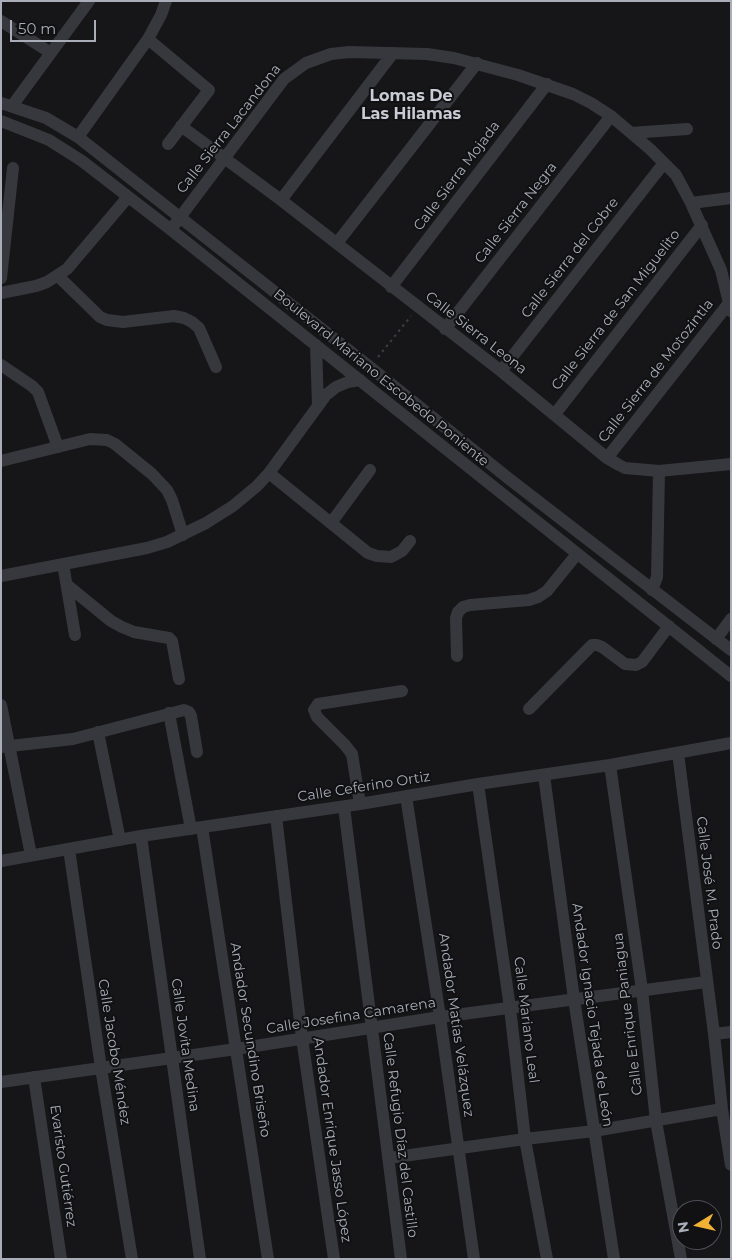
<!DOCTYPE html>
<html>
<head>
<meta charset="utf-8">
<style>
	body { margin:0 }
	#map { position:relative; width:732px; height:1260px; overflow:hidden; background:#161618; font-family:Montserrat,sans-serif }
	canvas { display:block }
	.frame { position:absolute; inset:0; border:2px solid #a8adb8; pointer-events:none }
	.north { position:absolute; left:672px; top:1200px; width:50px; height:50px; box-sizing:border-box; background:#111113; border:1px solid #4d4f55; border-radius:50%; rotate:261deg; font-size:14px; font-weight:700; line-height:20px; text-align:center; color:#a8adb8 }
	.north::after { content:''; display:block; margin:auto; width:18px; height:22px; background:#f2b134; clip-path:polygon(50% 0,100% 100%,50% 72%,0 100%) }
	.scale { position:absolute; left:10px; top:20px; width:86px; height:22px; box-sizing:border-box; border:2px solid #a8adb8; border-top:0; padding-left:6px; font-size:15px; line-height:18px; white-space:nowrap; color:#a8adb8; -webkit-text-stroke:4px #111113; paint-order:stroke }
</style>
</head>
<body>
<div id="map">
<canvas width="732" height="1260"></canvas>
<div class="frame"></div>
<div class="north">N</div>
<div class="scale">50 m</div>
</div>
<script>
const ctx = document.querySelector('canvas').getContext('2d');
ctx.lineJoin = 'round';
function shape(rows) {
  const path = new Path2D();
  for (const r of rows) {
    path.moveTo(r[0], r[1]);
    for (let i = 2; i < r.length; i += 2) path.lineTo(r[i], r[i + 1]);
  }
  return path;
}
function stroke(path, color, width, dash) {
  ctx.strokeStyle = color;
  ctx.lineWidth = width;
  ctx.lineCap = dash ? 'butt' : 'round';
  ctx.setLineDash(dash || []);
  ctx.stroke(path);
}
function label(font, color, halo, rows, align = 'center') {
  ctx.font = font + ' Montserrat,sans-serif';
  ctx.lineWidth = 4;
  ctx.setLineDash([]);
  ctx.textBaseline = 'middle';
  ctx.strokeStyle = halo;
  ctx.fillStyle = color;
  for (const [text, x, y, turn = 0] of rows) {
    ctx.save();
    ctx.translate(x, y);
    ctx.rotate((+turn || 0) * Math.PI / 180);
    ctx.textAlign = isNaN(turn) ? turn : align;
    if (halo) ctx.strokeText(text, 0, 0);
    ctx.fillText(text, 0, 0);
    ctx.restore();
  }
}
const path = shape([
	[378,357,411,316]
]);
const minor = shape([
	[1,21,51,53],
	[148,39,209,90,168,144],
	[1,103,46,118,78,137,370,367,508,478,731,650],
	[12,106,89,1],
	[1,121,49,140,82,161,170,229,731,676],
	[181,126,281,200,501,371,607,458,619,465,625,468,659,471,731,464],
	[631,133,687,129],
	[78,137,148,39,161,15,166,1],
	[281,200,393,53],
	[691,203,731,198],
	[175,224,284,79,306,63,331,54,349,52,427,54,454,58,518,75,573,94,591,103,611,116,650,149,676,175,691,203,721,270,731,311],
	[337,243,477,63],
	[58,276,100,317,107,320,123,322,174,316,184,318,192,322,199,328,216,367],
	[1,278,13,168],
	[391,287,547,84],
	[1,293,36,286,47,282,67,269,128,197],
	[445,329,611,116],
	[316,345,318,405],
	[1,365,32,386,38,392,58,447],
	[501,371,664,163],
	[555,414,702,225],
	[607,458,729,303],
	[1,461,90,439,107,440,115,444,152,474,167,490,172,500,183,535],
	[269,473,368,553,377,556,391,557,402,551,410,541],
	[331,523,370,470],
	[63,564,75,635],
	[1,576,147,548,167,542,206,523,233,506,257,486,269,473,326,395,336,387,348,382,360,380],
	[67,585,111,621,122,627,134,632,169,638,172,641,179,679],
	[652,590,657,577,659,471],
	[716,639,731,619],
	[457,656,456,618,458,612,463,607,470,605,529,600,538,597,547,591,577,554],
	[1,705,31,855],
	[529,709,592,645,597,645,602,647,625,664,636,665,642,662,669,626],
	[169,713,191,829],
	[98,732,120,840],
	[1,747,73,739,184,710,189,712,191,716,197,752],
	[678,753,714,1034,722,1109,731,1165],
	[610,765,642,990,656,1121,681,1259],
	[544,775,574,999,614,1259],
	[478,784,510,1008,525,1139,547,1259],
	[406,796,440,1017,474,1259],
	[360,804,352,754,345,745,317,717,314,710,318,704,402,691],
	[344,807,401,1259],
	[276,816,302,1038,334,1259],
	[202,827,268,1259],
	[141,836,200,1259],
	[69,849,101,1068,132,1259],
	[1,861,141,836,360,804,478,784,610,765,731,743],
	[714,1034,731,1032],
	[34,1077,61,1259],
	[1,1082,236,1049,440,1017,706,982],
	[389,1158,525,1139,594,1131,722,1109]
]);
const streetNames = [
	["Calle Sierra Lacandona",229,129,-52],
	["Calle Sierra Mojada",457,176,-53],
	["Calle Sierra Negra",516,213,-52],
	["Calle Sierra del Cobre",570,258,-52],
	["Calle Sierra de San Miguelito",616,310,-52],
	["Calle Sierra Leona",476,333,38],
	["Calle Sierra de Motozintla",656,371,-52],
	["Boulevard Mariano Escobedo Poniente",381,378,39],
	["Calle Ceferino Ortiz",364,787,-9],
	["Calle José M. Prado",709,883,83],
	["Calle Enrique Paniagua",628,1014,-97],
	["Andador Ignacio Tejada de León",592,1015,82],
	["Calle Josefina Camarena",351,1016,-9],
	["Calle Mariano Leal",526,1020,83],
	["Andador Matías Velázquez",456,1025,82],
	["Andador Secundino Briseño",250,1040,81],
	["Calle Jovita Medina",185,1045,82],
	["Calle Jacobo Méndez",114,1052,81],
	["Calle Refugio Díaz del Castillo",400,1135,83],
	["Andador Enrique Jasso López",332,1140,82],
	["Evaristo Gutiérrez",63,1166,82]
];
const quarterNames = [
	["Lomas De",411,96],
	["Las Hilamas",411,114]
];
stroke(path, '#3d3f44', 2, [2.5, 4]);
stroke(minor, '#37383d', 12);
label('14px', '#a8adb8', '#111113', streetNames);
label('bold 16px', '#c9ccd4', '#111113', quarterNames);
</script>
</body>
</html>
